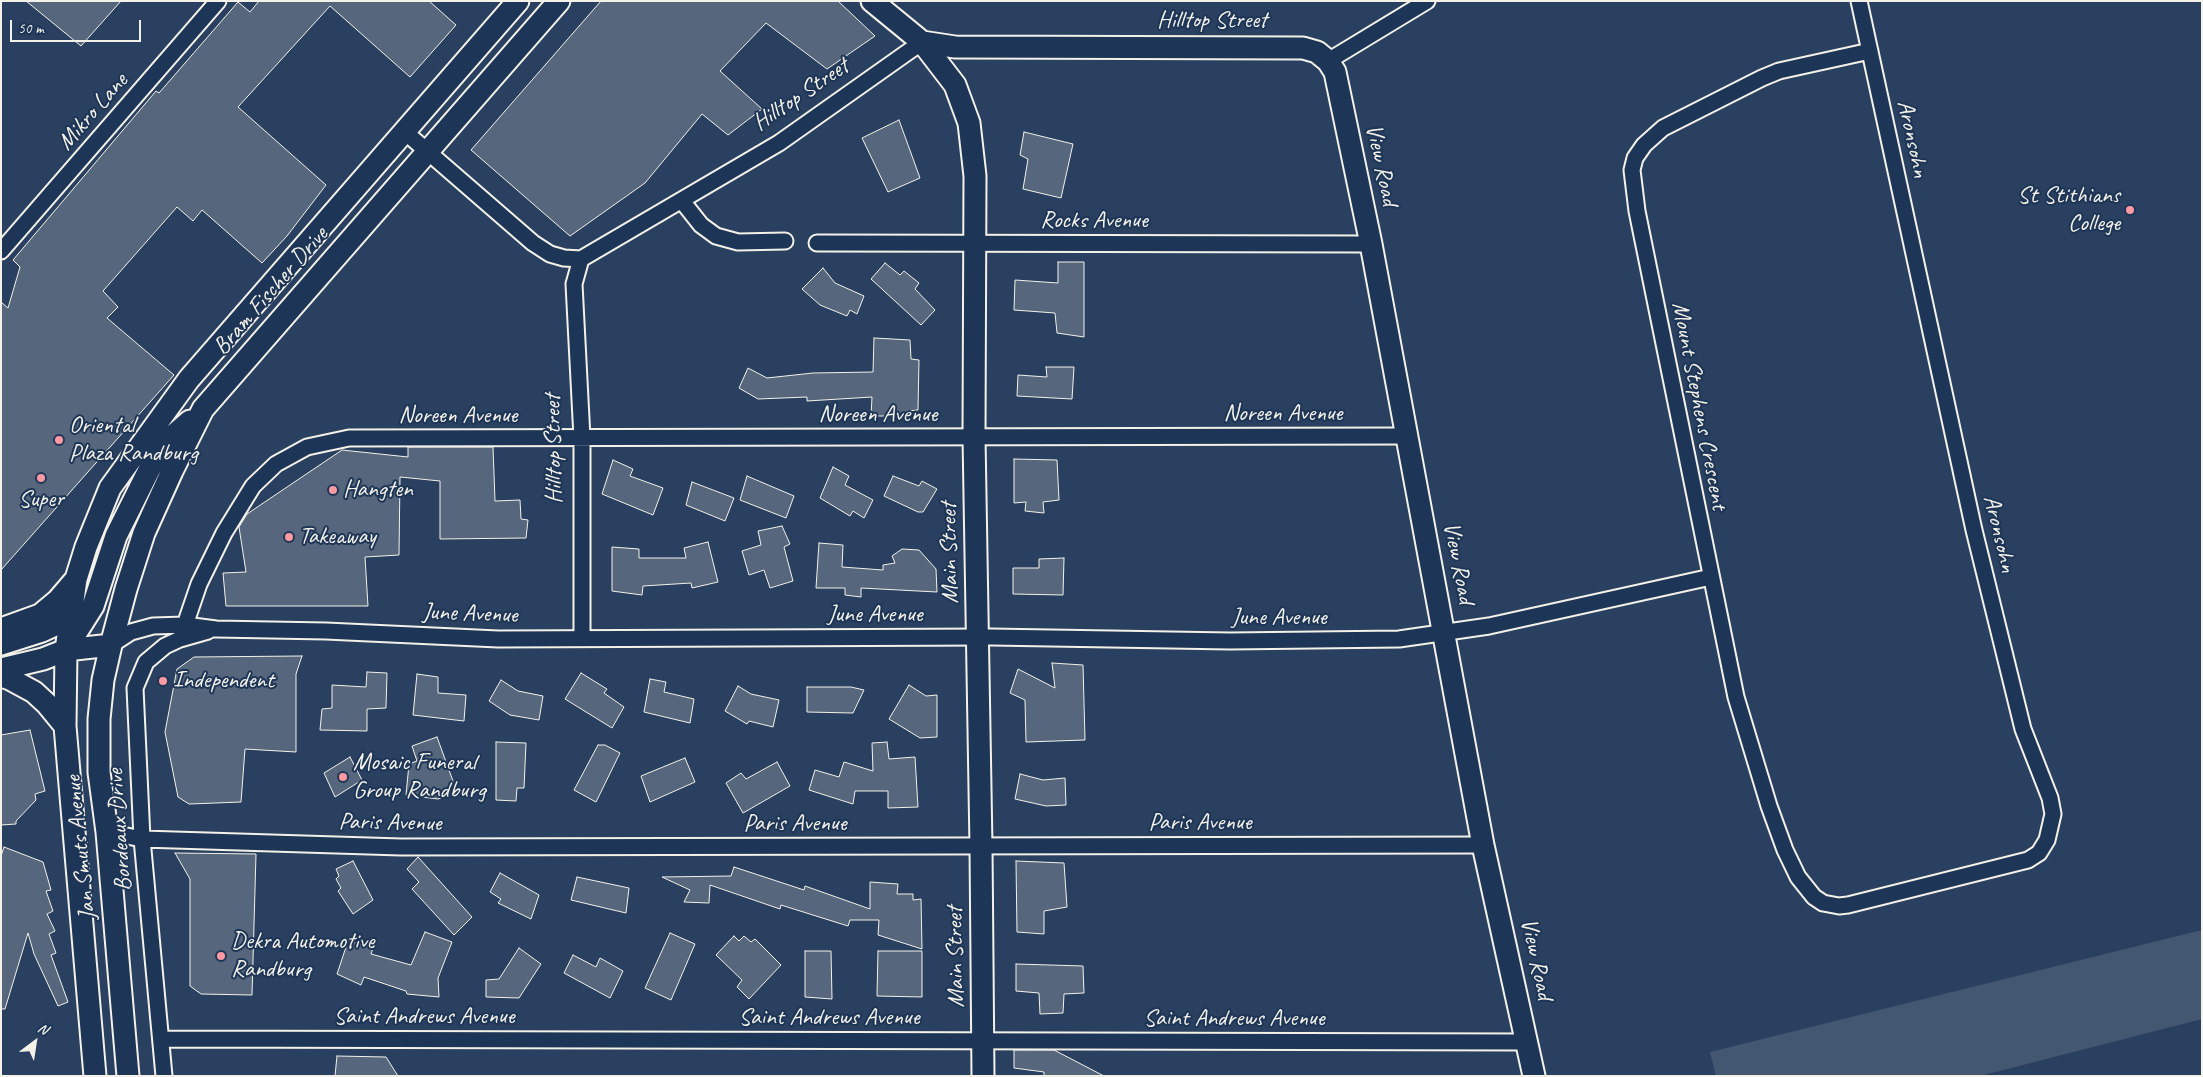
<!DOCTYPE html>
<html>
<head>
<meta charset="utf-8">
<style>
	body { margin:0 }
	#map { position:relative; width:2203px; height:1077px; overflow:hidden; background:#2a4060; font-family:Caveat,sans-serif }
	canvas { display:block }
	.frame { position:absolute; inset:0; border:2px solid #f4f1e8; pointer-events:none }
	.north { position:absolute; left:10px; top:1017px; width:50px; height:50px; -webkit-text-stroke:4px #1d3557; paint-order:stroke; rotate:31deg; font-size:14px; font-weight:700; line-height:20px; text-align:center; color:#f4f1e8 }
	.north::after { content:''; display:block; margin:auto; width:18px; height:22px; background:#f4f1e8; clip-path:polygon(50% 0,100% 100%,50% 72%,0 100%) }
	.scale { position:absolute; left:10px; top:20px; width:131px; height:22px; box-sizing:border-box; border:2px solid #f4f1e8; border-top:0; padding-left:6px; font-size:15px; line-height:18px; white-space:nowrap; color:#f4f1e8; -webkit-text-stroke:4px #1d3557; paint-order:stroke }
</style>
</head>
<body>
<div id="map">
<canvas width="2203" height="1077"></canvas>
<div class="frame"></div>
<div class="north">N</div>
<div class="scale">50 m</div>
</div>
<script>
const ctx = document.querySelector('canvas').getContext('2d');
ctx.lineJoin = 'round';
function paint(path, color) {
  ctx.fillStyle = color;
  ctx.fill(path, 'evenodd');
}
function shape(rows) {
  const path = new Path2D();
  for (const r of rows) {
    path.moveTo(r[0], r[1]);
    for (let i = 2; i < r.length; i += 2) path.lineTo(r[i], r[i + 1]);
  }
  return path;
}
function stroke(path, color, width, dash) {
  ctx.strokeStyle = color;
  ctx.lineWidth = width;
  ctx.lineCap = dash ? 'butt' : 'round';
  ctx.setLineDash(dash || []);
  ctx.stroke(path);
}
function label(font, color, halo, rows, align = 'center') {
  ctx.font = font + ' Caveat,sans-serif';
  ctx.lineWidth = 4;
  ctx.setLineDash([]);
  ctx.textBaseline = 'middle';
  ctx.strokeStyle = halo;
  ctx.fillStyle = color;
  for (const [text, x, y, turn = 0] of rows) {
    ctx.save();
    ctx.translate(x, y);
    ctx.rotate((+turn || 0) * Math.PI / 180);
    ctx.textAlign = isNaN(turn) ? turn : align;
    if (halo) ctx.strokeText(text, 0, 0);
    ctx.fillText(text, 0, 0);
    ctx.restore();
  }
}
const green = shape([
	[2202,930,2202,1019,1980,1076,1716,1076,1710,1052]
]);
const building = shape([
	[26,1,121,1,81,46,26,1],
	[259,1,429,1,456,25,410,77,330,6,238,107,326,185,287,236,262,263,202,210,193,221,177,207,103,291,118,307,107,318,174,375,1,570,1,302,8,308,20,267,13,260,156,91,159,93,238,2,250,12,259,1],
	[601,1,838,1,875,36,827,69,766,23,720,71,762,109,728,135,702,114,645,183,570,236,471,150,601,1],
	[899,120,920,178,888,192,862,138,899,120],
	[1024,132,1073,144,1061,198,1023,189,1028,159,1020,155,1024,132],
	[1058,262,1084,262,1084,337,1057,333,1055,313,1014,310,1015,280,1058,283,1058,262],
	[885,263,900,275,904,271,919,283,915,289,935,310,921,325,871,279,885,263],
	[823,268,835,283,864,296,857,314,850,310,847,316,820,305,802,289,823,268],
	[874,338,910,340,911,359,919,360,918,410,907,411,906,416,871,416,872,397,807,401,807,397,758,399,739,388,748,368,767,378,813,373,873,372,874,338],
	[1046,367,1074,367,1072,399,1017,396,1018,375,1047,377,1046,367],
	[408,447,493,447,495,501,520,500,521,519,528,520,526,538,440,539,440,481,400,477,399,555,365,557,368,606,226,606,223,573,246,572,239,527,247,514,342,450,408,457,408,447],
	[1014,459,1057,460,1059,500,1043,502,1044,513,1025,511,1026,502,1014,503,1014,459],
	[613,460,633,469,630,476,663,488,653,515,602,494,613,460],
	[833,467,849,476,845,485,873,500,864,518,853,511,850,516,820,498,833,467],
	[747,476,794,496,786,518,740,500,747,476],
	[893,476,919,486,922,481,937,489,923,512,918,512,884,496,893,476],
	[692,482,734,498,725,521,686,505,692,482],
	[782,526,790,544,784,547,793,581,770,588,764,570,749,575,742,551,761,545,758,531,782,526],
	[708,542,718,582,692,588,691,583,643,586,642,595,612,591,612,547,639,549,639,558,686,558,684,548,708,542],
	[819,543,843,545,842,567,883,570,883,565,895,563,892,556,902,549,919,550,936,569,937,592,861,588,861,597,845,595,845,588,816,588,819,543],
	[1064,558,1063,595,1013,594,1013,568,1039,568,1039,559,1064,558],
	[302,656,296,674,296,752,245,749,241,802,189,804,178,797,165,732,177,669,194,657,302,656],
	[1052,663,1083,665,1085,740,1026,742,1025,700,1010,693,1018,669,1055,688,1052,663],
	[367,672,387,673,386,708,367,709,367,731,320,730,322,709,332,708,332,685,366,687,367,672],
	[581,673,607,689,604,693,624,707,612,728,565,699,581,673],
	[417,674,438,677,438,693,466,695,464,721,413,715,417,674],
	[650,679,666,682,664,692,694,699,690,723,644,712,650,679],
	[501,680,518,691,543,696,539,720,510,715,489,701,501,680],
	[909,685,926,696,937,695,937,737,920,738,889,719,909,685],
	[738,686,751,694,779,700,773,727,749,721,747,724,725,711,738,686],
	[807,687,851,687,864,690,853,713,807,712,807,687],
	[30,730,45,791,35,794,36,800,16,821,16,824,1,825,1,735,30,730],
	[437,737,457,792,438,799,406,795,409,764,417,761,412,746,437,737],
	[496,742,526,743,524,788,517,788,516,801,496,800,496,742],
	[887,742,889,759,915,757,918,807,888,808,888,791,855,791,853,804,809,790,815,770,839,777,844,762,873,771,872,743,887,742],
	[598,745,605,745,620,753,596,802,574,790,598,745],
	[350,757,362,780,335,797,324,773,350,757],
	[685,758,695,782,650,802,641,776,685,758],
	[777,762,790,786,743,813,726,783,741,773,746,779,777,762],
	[1020,774,1043,780,1065,778,1066,805,1046,806,1015,799,1020,774],
	[4,847,43,862,51,890,46,891,53,911,47,914,55,931,49,934,56,953,51,955,68,1002,58,1006,34,954,28,933,5,1009,1,1009,1,856,4,847],
	[175,853,256,854,252,995,201,994,190,986,190,879,175,853],
	[418,857,472,917,454,935,412,889,419,882,407,869,418,857],
	[353,861,373,900,353,914,338,891,341,888,336,879,339,876,336,869,353,861],
	[1016,861,1064,863,1067,907,1044,911,1044,934,1017,932,1016,861],
	[734,867,804,890,805,886,870,909,870,882,898,884,897,894,913,894,913,900,921,899,922,949,878,935,879,920,850,920,848,926,781,905,780,909,710,885,709,903,684,902,690,890,662,877,731,876,734,867],
	[500,873,539,895,531,919,498,903,501,899,490,892,500,873],
	[577,877,629,888,626,913,571,900,577,877],
	[425,932,452,942,438,978,439,997,407,994,406,991,364,977,361,985,337,974,348,941,373,948,371,954,411,965,425,932],
	[670,933,695,944,671,1000,645,988,670,933],
	[734,936,739,941,744,936,751,942,755,939,781,965,749,999,737,987,742,980,716,955,734,936],
	[519,948,541,964,519,998,486,997,486,980,499,979,519,948],
	[805,951,831,951,832,999,805,997,805,951],
	[878,951,922,951,922,997,877,996,878,951],
	[573,955,596,967,600,958,623,971,610,998,564,973,573,955],
	[1016,964,1083,966,1084,993,1064,994,1063,1013,1040,1014,1039,993,1016,991,1016,964],
	[1014,1050,1054,1050,1104,1076,1044,1076,1044,1072,1014,1068,1014,1050],
	[337,1056,386,1057,398,1076,335,1076,337,1056]
]);
const street = shape([
	[1859,1,1974,530,2023,729,2050,798,2053,814,2047,840,2039,853,2028,860,1848,905,1839,906,1823,903,1814,897,1798,877,1785,850,1769,806,1736,697,1637,211,1632,170,1635,158,1644,145,1663,128,1762,78,1779,71,1870,51],
	[1328,61,1427,1],
	[405,132,533,243,550,254,564,258,581,259],
	[682,201,701,225,716,236,738,242,785,241],
	[817,243,1371,244],
	[1,251,218,1],
	[185,625,199,584,224,533,253,486,276,464,307,447,349,438,1407,436],
	[582,638,582,438,574,284,581,259,779,143,922,42],
	[111,645,131,632,153,626,185,625,216,629,326,631,498,639,991,637,1230,641,1399,639,1489,626,1711,577],
	[107,832,142,839,401,847,1483,845],
	[162,1039,1527,1042],
	[164,1076,142,839,135,688,146,662,165,646,180,639,208,631]
]);
const secondary = shape([
	[872,1,922,42,955,85,969,123,975,176,974,437,981,847,983,1076],
	[922,42,955,47,1303,48,1317,52,1328,61,1335,72,1371,244,1483,845,1534,1076],
	[1,629,40,615,58,600,76,579],
	[1,644,42,631,70,618,81,617],
	[69,644,93,606,116,536,150,468,175,434,190,421],
	[1,669,43,659,66,650,111,645],
	[1,676,10,679,34,692,47,704,65,726],
	[95,1076,65,726,66,650,76,579,86,547,110,488,189,379,518,1],
	[128,1076,107,832,99,772,99,719,103,680,111,645,126,589,144,533,172,471,203,409,559,1]
]);
const markers = [
	[2130,210,5,"#ff9aa2"],
	[59,440,5,"#ff9aa2"],
	[41,478,5,"#ff9aa2"],
	[333,490,5,"#ff9aa2"],
	[289,537,5,"#ff9aa2"],
	[163,681,5,"#ff9aa2"],
	[343,777,5,"#ff9aa2"],
	[221,956,5,"#ff9aa2"]
];
const streetNames = [
	["Hilltop Street",1212,21],
	["Hilltop Street",801,95,-34],
	["Mikro Lane",93,112,-49],
	["Aronsohn",1912,139,78],
	["View Road",1381,165,78],
	["Rocks Avenue",1094,221],
	["Bram Fischer Drive",271,291,-49],
	["Mount Stephens Crescent",1699,406,79],
	["Noreen Avenue",1283,414],
	["Noreen Avenue",878,415],
	["Noreen Avenue",458,416],
	["Hilltop Street",554,449,-91],
	["Aronsohn",1999,534,77],
	["Main Street",950,553,-91],
	["View Road",1458,563,79],
	["June Avenue",470,614,2],
	["June Avenue",875,615],
	["June Avenue",1279,618],
	["Paris Avenue",390,823,1],
	["Paris Avenue",1200,823],
	["Paris Avenue",795,824],
	["Bordeaux Drive",120,830,-94],
	["Jan Smuts Avenue",81,848,-96],
	["Main Street",956,957,-91],
	["View Road",1536,959,78],
	["Saint Andrews Avenue",424,1017],
	["Saint Andrews Avenue",829,1018],
	["Saint Andrews Avenue",1234,1019]
];
const poiNames = [
	["St Stithians",2120,196,"right"],
	["College",2120,224,"right"],
	["Oriental",69,426],
	["Plaza Randburg",69,454],
	["Hangten",343,490],
	["Super",41,500,"center"],
	["Takeaway",299,537],
	["Independent",173,681],
	["Mosaic Funeral",353,763],
	["Group Randburg",353,791],
	["Dekra Automotive",231,942],
	["Randburg",231,970]
];
paint(green, '#445771');
paint(building, '#56677d');
stroke(building, '#f4f1e8', 1);
stroke(street, '#f4f1e8', 19);
stroke(secondary, '#f4f1e8', 25);
stroke(street, '#1d3557', 15);
stroke(secondary, '#1d3557', 21);
for (const [x, y, r, color] of markers) {
  const dot = new Path2D();
  dot.arc(x, y, r, 0, 2 * Math.PI);
  ctx.fillStyle = color;
  ctx.fill(dot);
  stroke(dot, '#1d3557', 2);
}
label('24px', '#f4f1e8', '#1d3557', streetNames);
label('24px', '#f4f1e8', '#1d3557', poiNames, 'left');
</script>
</body>
</html>
